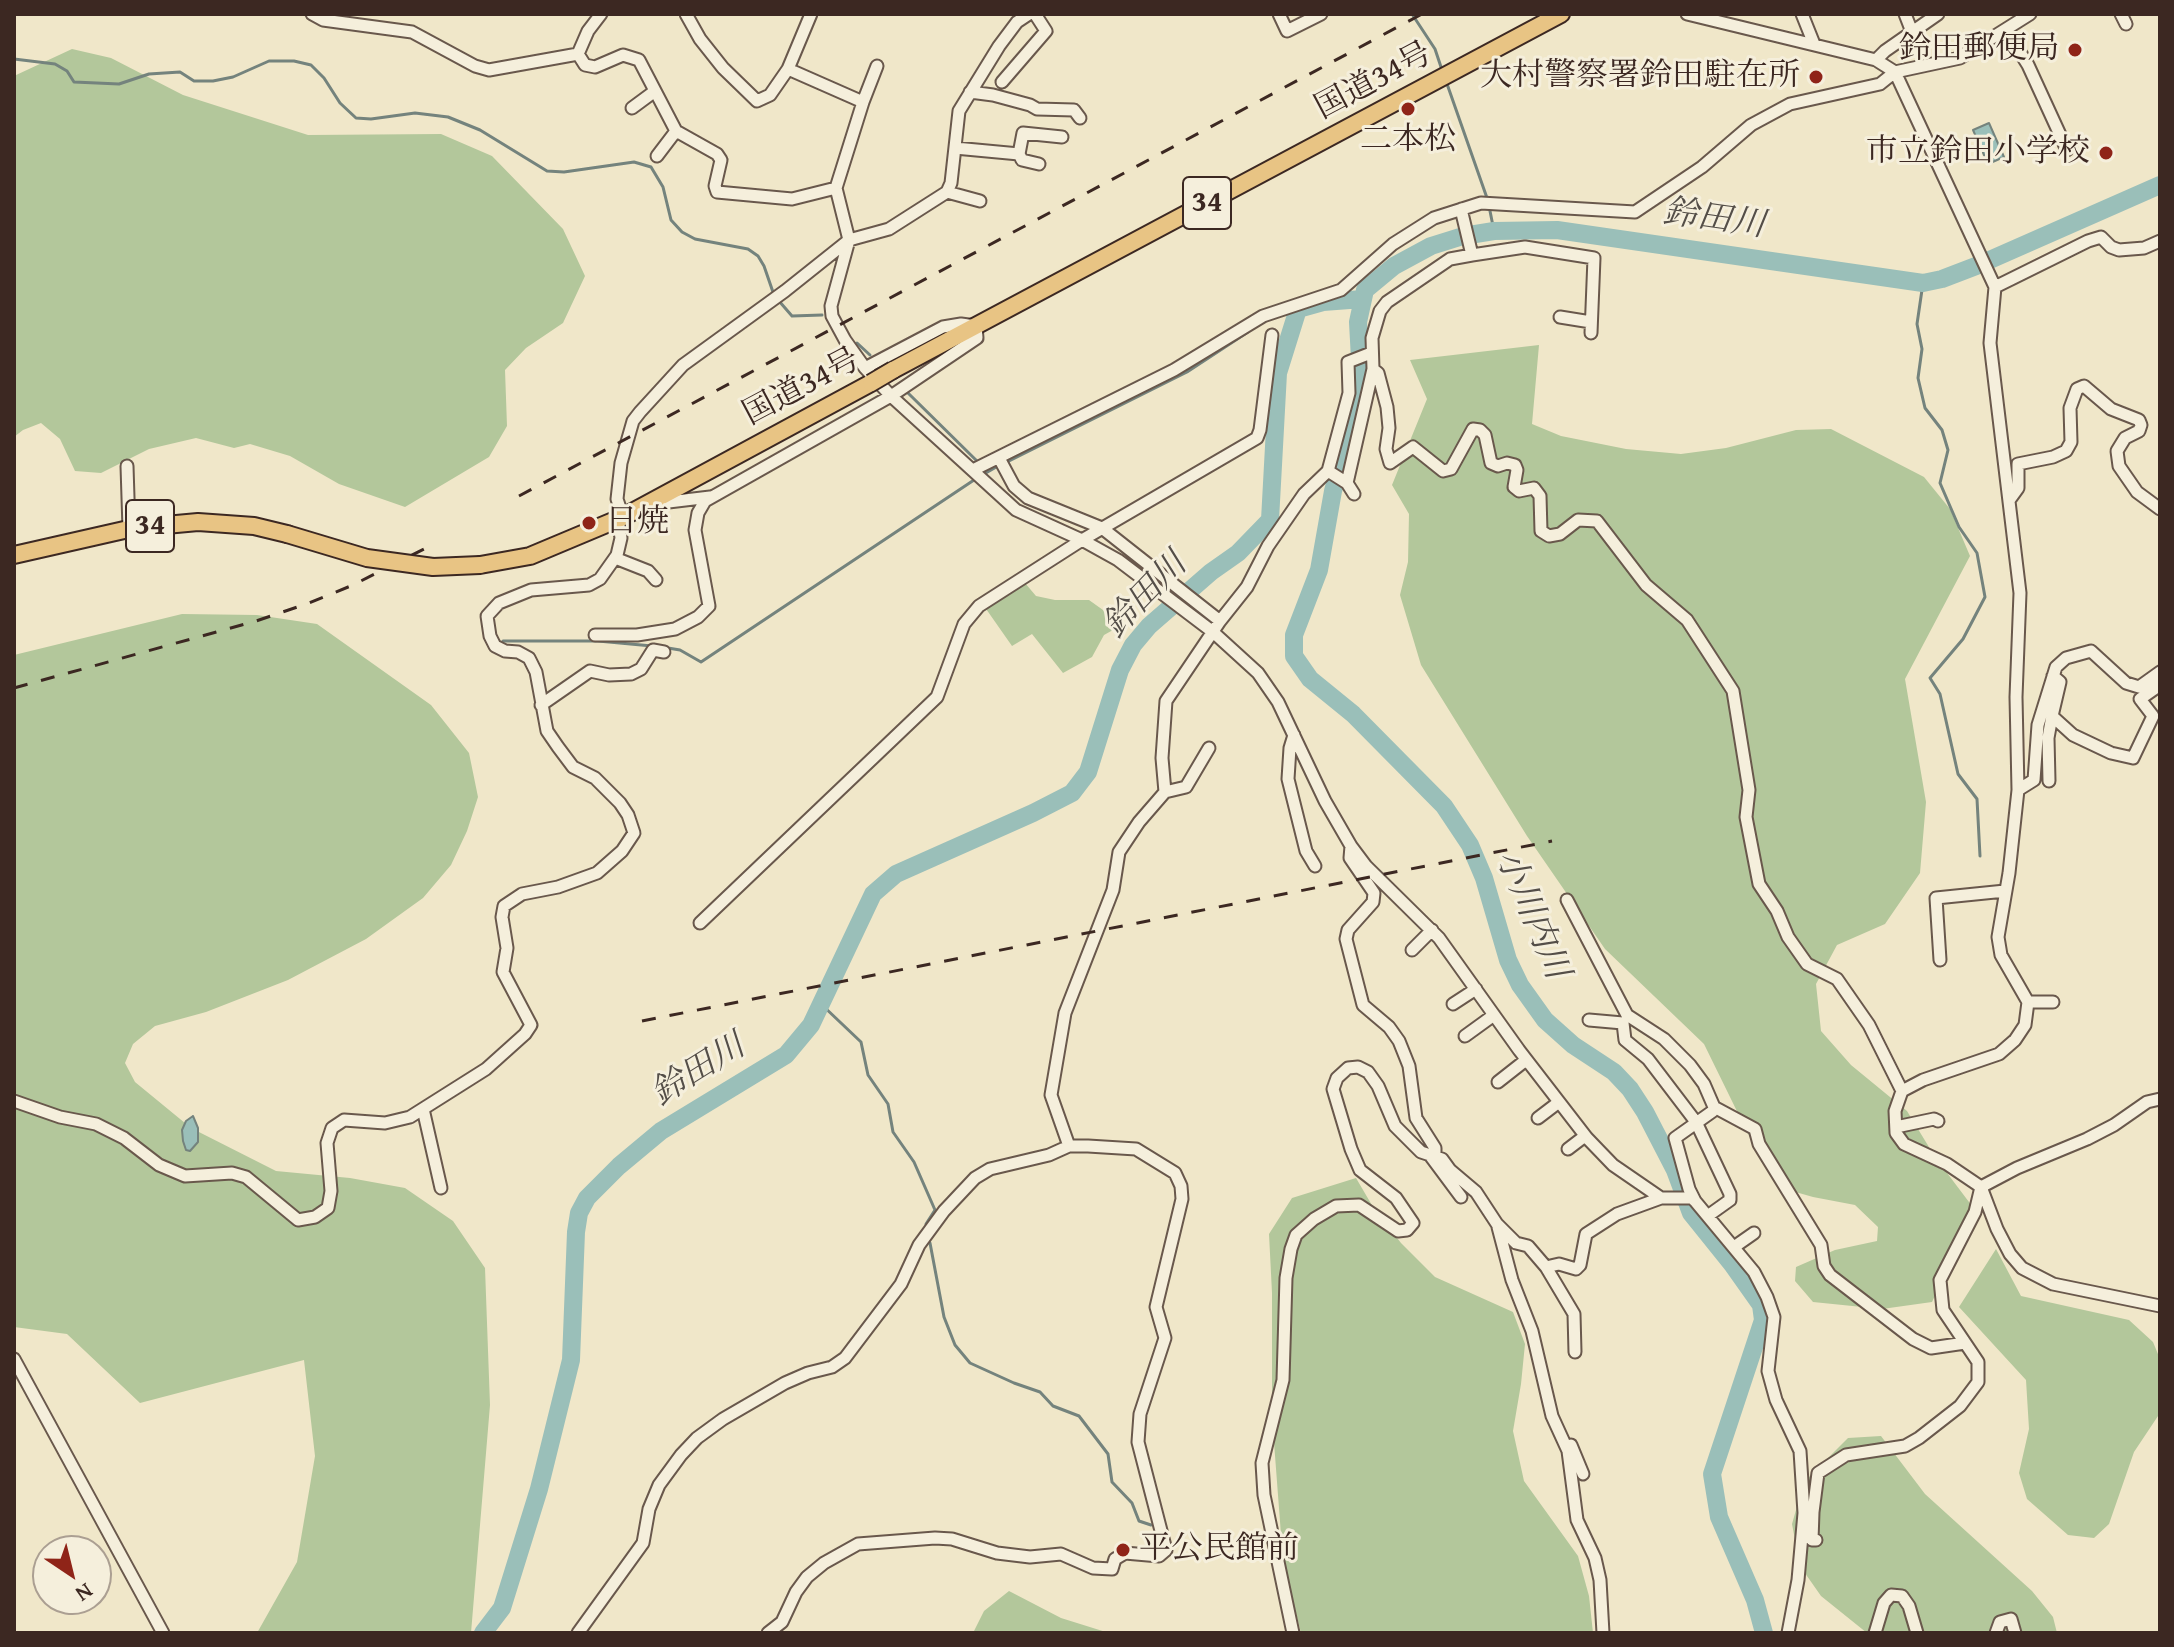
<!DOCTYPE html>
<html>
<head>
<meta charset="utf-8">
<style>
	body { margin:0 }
	#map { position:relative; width:2174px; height:1647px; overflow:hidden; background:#f0e7c9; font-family:"Gentium Book Plus",serif }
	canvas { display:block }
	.frame { position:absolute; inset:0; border:16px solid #3c2822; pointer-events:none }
	.north { position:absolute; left:32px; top:1535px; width:80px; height:80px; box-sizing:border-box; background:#f5efdc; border:2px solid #ab9f92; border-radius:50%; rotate:145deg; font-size:22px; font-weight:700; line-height:32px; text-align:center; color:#3c2822 }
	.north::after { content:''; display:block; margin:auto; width:28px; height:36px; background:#8f2418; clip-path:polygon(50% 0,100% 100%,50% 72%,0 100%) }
</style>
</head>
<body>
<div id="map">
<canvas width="2174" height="1647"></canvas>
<div class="frame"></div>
<div class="north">N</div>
</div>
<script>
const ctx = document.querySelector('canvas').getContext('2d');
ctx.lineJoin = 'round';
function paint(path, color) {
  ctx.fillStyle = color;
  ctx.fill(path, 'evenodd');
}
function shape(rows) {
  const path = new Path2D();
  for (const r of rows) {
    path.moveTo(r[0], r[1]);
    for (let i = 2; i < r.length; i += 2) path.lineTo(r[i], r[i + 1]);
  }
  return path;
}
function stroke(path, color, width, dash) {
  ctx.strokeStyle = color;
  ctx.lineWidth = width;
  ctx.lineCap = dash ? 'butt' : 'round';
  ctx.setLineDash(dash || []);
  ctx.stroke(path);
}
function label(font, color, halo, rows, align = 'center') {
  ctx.font = font + ' "Gentium Book Plus","Noto Serif JP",serif';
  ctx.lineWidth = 6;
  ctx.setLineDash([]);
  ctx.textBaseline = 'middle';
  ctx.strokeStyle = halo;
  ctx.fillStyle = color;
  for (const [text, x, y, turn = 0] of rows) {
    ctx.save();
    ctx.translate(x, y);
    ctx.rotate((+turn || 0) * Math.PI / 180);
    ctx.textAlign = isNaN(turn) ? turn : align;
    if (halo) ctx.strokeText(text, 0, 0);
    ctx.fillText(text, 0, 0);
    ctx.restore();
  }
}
const green = shape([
	[72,49,111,58,183,95,308,135,441,134,492,156,563,229,585,276,563,323,526,348,505,370,507,426,489,457,405,507,339,484,290,456,250,444,234,448,196,438,149,449,101,473,75,471,60,439,41,423,23,430,14,437,14,76],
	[1539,345,1532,424,1561,436,1626,449,1681,454,1726,448,1796,430,1831,429,1924,477,1950,509,1970,556,1905,679,1926,802,1920,873,1885,924,1837,945,1816,984,1821,1031,1851,1065,1907,1111,1935,1157,1972,1206,1956,1251,1932,1302,1882,1309,1813,1302,1795,1281,1796,1267,1835,1250,1877,1241,1878,1227,1855,1205,1813,1197,1778,1187,1755,1148,1704,1044,1605,949,1527,836,1421,665,1400,595,1408,562,1409,514,1392,485,1427,399,1410,360],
	[1025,583,1036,596,1055,600,1089,600,1103,610,1112,620,1113,630,1104,635,1092,657,1063,673,1032,634,1012,646,984,606],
	[182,614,257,615,317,624,431,705,469,753,478,797,467,831,451,865,423,898,366,939,288,980,206,1012,155,1026,133,1044,125,1063,135,1082,191,1128,276,1171,350,1178,405,1188,453,1221,485,1268,490,1405,471,1633,257,1633,297,1562,315,1456,304,1360,140,1403,67,1334,14,1327,14,655],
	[1356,1178,1373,1207,1401,1243,1435,1277,1513,1312,1525,1344,1521,1384,1513,1431,1524,1481,1578,1556,1589,1596,1593,1633,1301,1633,1283,1561,1272,1416,1272,1293,1269,1234,1292,1198],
	[1996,1249,2021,1296,2129,1320,2153,1342,2160,1359,2160,1413,2134,1452,2109,1524,2094,1538,2068,1535,2027,1499,2019,1473,2029,1429,2026,1380,1959,1307],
	[1881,1436,1925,1494,2032,1591,2053,1617,2057,1633,1867,1633,1821,1596,1800,1566,1792,1524,1804,1482,1848,1438],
	[1009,1591,1061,1618,1109,1633,973,1633,984,1611]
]);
const water = shape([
	[1989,123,2004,157,1988,164,1973,130,1989,123],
	[193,1116,198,1128,198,1142,190,1151,186,1150,183,1141,182,1130,186,1121,193,1116]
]);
const stream = shape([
	[1412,14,1435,49,1442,70],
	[14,59,55,64,67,71,74,82,119,84,149,74,180,72,194,81,213,81,233,77,269,61,294,61,311,65,324,78,340,103,356,118,371,119,415,113,448,117,480,130,547,171,564,172,634,162,651,167,663,187,671,220,682,232,695,239,748,249,758,256,764,266,774,295],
	[1446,81,1487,198],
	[1489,206,1494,231],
	[1923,283,1917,324,1922,349,1918,378,1925,408,1942,430,1948,450,1940,483,1959,527,1977,553,1985,597,1963,639,1930,678,1940,694,1958,774,1977,799,1980,856],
	[779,301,792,316,822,315],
	[857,343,870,355],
	[908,393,979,463],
	[1005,463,1187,372,1248,332],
	[984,474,998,466],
	[503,641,598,641,652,646],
	[668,648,680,650,701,662,977,478],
	[821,1004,861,1042,868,1075,888,1104,893,1132,914,1162,935,1210,926,1224],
	[930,1243,944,1317,955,1345,970,1363,1014,1383,1040,1392,1053,1406,1079,1416,1108,1454,1112,1482,1132,1503,1139,1521,1151,1525]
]);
const river = shape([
	[483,1633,502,1608,539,1489,571,1360,576,1232,579,1213,587,1198,619,1166,661,1131,786,1055,811,1025,873,894,896,874,1033,813,1072,793,1088,772,1120,670,1133,645,1149,626,1211,572,1238,553,1270,520,1278,373,1298,309,1323,302,1363,299],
	[1764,1633,1755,1600,1719,1517,1712,1474,1763,1320,1761,1305,1732,1264,1691,1213,1675,1170,1645,1112,1630,1089,1614,1072,1573,1045,1545,1020,1520,985,1508,960,1484,878,1470,845,1444,806,1353,714,1310,679,1294,656,1294,635,1319,570,1333,491,1358,398,1361,378,1358,322,1365,290,1394,266,1431,246,1463,236,1494,231,1557,230,1923,283,1942,279,1976,266,2160,185]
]);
const minor = shape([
	[312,14,323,20,412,32,475,66,489,70,578,54],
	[686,14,700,39,723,68,757,101,770,95,788,69,811,14],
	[1279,14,1287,31,1321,14],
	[1687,14,1876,60,1895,72,1995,287,1990,343,2020,593,2016,697,2018,790,2009,873,1998,937,2001,955,2028,1002,2025,1025,2015,1040,1999,1054,1923,1080,1902,1091,1895,1111,1896,1133,1904,1144,1947,1164,1981,1187,1997,1229,2010,1254,2022,1268,2053,1284,2160,1306],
	[1802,14,1814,44],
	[1905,14,1912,32],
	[2121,14,2126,24],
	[2006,30,2028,65,2067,150],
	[578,54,585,65,595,67,623,55,639,60,676,131,717,154,721,160,715,186,717,192,792,199,836,188],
	[578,54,588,31,601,14],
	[1876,60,1885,51,1938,14],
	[788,69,863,102,836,188,849,240,831,306,832,316,845,340,865,368,891,396,1016,510,1082,540,1118,560,1213,632,1258,673,1278,702,1325,801,1351,846,1366,866,1439,938,1519,1050,1587,1138,1613,1165,1661,1198,1692,1198,1695,1201,1754,1272,1767,1297,1774,1317,1768,1371,1776,1400,1800,1451,1804,1513,1798,1580,1788,1633],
	[1002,82,1046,31,1035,14],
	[970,92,993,95,1030,105,1037,109,1074,110,1080,118],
	[863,102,877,66],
	[632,108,655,91],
	[955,148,1019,154,1022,160,1039,164],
	[1019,154,1023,133,1062,137],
	[657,156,676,131],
	[947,192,980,201],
	[1461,209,1472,255,1450,259,1387,302,1380,311,1372,338,1373,369,1378,373,1387,407,1389,428,1386,449,1390,463,1413,447,1443,471,1451,469,1473,429,1480,430,1485,435,1491,463,1498,466,1507,463,1515,465,1517,470,1514,487,1519,491,1534,488,1540,496,1541,531,1549,536,1560,534,1578,520,1597,521,1646,585,1687,620,1733,691,1749,790,1746,817,1759,884,1777,911,1788,937,1807,964,1837,979,1869,1025,1902,1091],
	[1472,255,1525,247,1594,258,1591,333],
	[1995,287,2088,241,2101,237,2111,247,2119,250,2144,248,2160,241],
	[1560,317,1591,322],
	[999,458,1014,486,1028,498,1102,528,1220,621],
	[127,466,129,529],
	[973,470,1174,370,1263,316,1341,290,1393,244,1434,218,1481,203,1635,212,1702,167,1751,125,1790,104,1880,84,1895,72,1960,58,2030,14],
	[1328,471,1347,483,1354,494],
	[1347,483,1373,369],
	[2010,499,2018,488,2018,464,2053,457,2066,451,2071,442,2070,408,2077,389,2084,386,2111,409,2139,420,2141,425,2139,431,2125,438,2117,451,2119,466,2137,492,2160,509],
	[652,504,710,497],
	[623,517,617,499,621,463,633,421,640,412,683,365,785,291,849,240,889,229,947,192,951,183,959,111,999,46,1017,22,1029,14],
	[615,558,648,571,656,580],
	[595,635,637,635,675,629,698,617,709,606,695,530,698,513,705,501,891,396,977,338,976,326,961,324,943,327,865,368],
	[2053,676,2060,682,2052,716,2073,735,2111,753,2133,758,2153,716,2140,699,2160,685],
	[541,705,590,671,609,675,631,674,641,669,653,650,664,652],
	[1294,735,1290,748,1288,779,1306,851,1315,866],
	[2049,781,2048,738,2052,716],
	[2018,790,2034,780,2038,725,2056,667,2066,658,2091,651,2126,683,2139,687,2160,672],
	[1165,792,1186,787,1209,748],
	[1351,846,1350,858,1374,893,1373,902,1348,930,1346,939,1363,1005,1389,1027,1399,1041,1409,1066,1416,1118,1435,1148,1435,1155],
	[1567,900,1627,1015,1664,1039,1690,1065,1704,1084,1714,1107,1713,1111,1675,1138,1689,1189,1695,1201],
	[700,923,937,697,964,624,979,606,1082,540,1257,438,1260,430,1272,335],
	[1412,950,1432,930],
	[1940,960,1936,898,2005,891],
	[2028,1002,2053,1002],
	[1453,1004,1476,989],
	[1589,1020,1623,1023,1625,1040,1648,1059,1696,1122,1730,1194,1730,1200,1709,1215],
	[1465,1036,1494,1015],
	[1498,1082,1526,1060],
	[14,1101,60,1117,96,1124,124,1138,159,1165,185,1176,232,1173,246,1177,298,1220,315,1217,328,1208,331,1191,327,1143,332,1128,344,1120,385,1123,410,1117,486,1069,525,1034,531,1025,503,972,507,948,502,917,504,906,522,894,558,887,597,873,622,851,634,833,628,815,620,803,595,778,573,767,558,747,547,731,536,672,529,658,518,652,505,651,495,646,490,636,487,616,499,603,531,590,589,585,600,579,617,555,621,538,618,519],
	[1714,1107,1755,1129,1759,1144,1821,1245,1824,1266,1830,1275,1913,1339,1931,1348,1965,1343],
	[423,1109,441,1188],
	[1538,1118,1559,1102],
	[1896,1127,1934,1119,1938,1121],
	[1069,1146,1051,1095,1065,1013,1113,890,1119,852,1139,822,1165,792,1162,758,1166,701,1220,621,1247,587,1268,546,1304,494,1328,471,1349,393,1348,362,1371,353],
	[1568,1149,1585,1136],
	[1429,1154,1461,1197],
	[1498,1227,1512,1280,1532,1331,1552,1416,1568,1451,1577,1520,1595,1558,1600,1580,1603,1633],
	[1734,1247,1754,1233],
	[1546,1267,1559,1264,1576,1269,1580,1265,1586,1234,1617,1214,1661,1198],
	[14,1359,163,1633],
	[1571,1445,1583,1474],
	[1813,1512,1812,1540,1816,1540],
	[1804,1513,1813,1512,1818,1473,1846,1455,1905,1446,1919,1438,1960,1406,1978,1382,1978,1362,1943,1310,1940,1280,1975,1212,1981,1187,2017,1168,2087,1139,2114,1125,2147,1102,2160,1099],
	[578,1633,643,1543,649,1509,659,1485,681,1455,697,1438,723,1419,785,1383,808,1373,832,1367,845,1358,901,1284,919,1245,944,1211,975,1178,990,1169,1049,1155,1069,1146,1088,1146,1136,1149,1175,1173,1181,1186,1182,1199,1156,1307,1165,1338,1140,1414,1138,1442,1166,1550,1159,1556,1125,1553,1115,1559,1112,1569,1093,1568,1061,1554,1030,1557,997,1553,952,1539,935,1538,858,1544,824,1563,807,1577,796,1592,782,1622,768,1633],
	[1293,1633,1264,1495,1262,1463,1283,1380,1286,1278,1291,1249,1296,1235,1314,1219,1336,1206,1359,1205,1398,1231,1407,1230,1413,1223,1396,1198,1360,1170,1351,1149,1333,1089,1337,1078,1348,1068,1358,1067,1368,1072,1378,1086,1395,1126,1421,1152,1442,1159,1450,1170,1476,1192,1497,1224,1516,1243,1528,1246,1546,1267,1574,1314,1575,1352],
	[1875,1633,1884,1603,1891,1595,1902,1596,1909,1606,1917,1633],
	[1996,1633,2000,1622,2011,1619,2015,1633]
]);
const highway = shape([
	[893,370,1561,14],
	[14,555,133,528,198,522,254,526,287,534],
	[480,565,530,556,623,517,871,383]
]);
const rail = shape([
	[519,496,1422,14],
	[14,688,256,621,309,603,353,585,430,546],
	[642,1021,1552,841]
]);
const highwayBridge = shape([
	[871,383,893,370],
	[287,534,367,558,433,567,480,565]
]);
const markers = [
	[2075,50,8,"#8f2418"],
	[1816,77,8,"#8f2418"],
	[1408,109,8,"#8f2418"],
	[2106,153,8,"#8f2418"],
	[589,523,8,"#8f2418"],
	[1123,1550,8,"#8f2418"]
];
const shields = [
	[1207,203,48],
	[150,526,48]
];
const shieldNames = [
	["34",1207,203],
	["34",150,526]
];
const poiNames = [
	["鈴田郵便局",2059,50],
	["大村警察署鈴田駐在所",1800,77],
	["二本松",1408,141,"center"],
	["市立鈴田小学校",2090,153],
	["日焼",605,523,"left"],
	["平公民館前",1139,1550,"left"]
];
const streetNames = [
	["国道34号",1374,82,-28],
	["国道34号",802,388,-28]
];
const waterNames = [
	["鈴田川",1714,220,8],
	["鈴田川",1146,596,-46],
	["小川内川",1531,915,67],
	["鈴田川",699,1071,-32]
];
paint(green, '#b3c79b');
paint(water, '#9abfb9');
stroke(water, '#74837d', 2);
stroke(stream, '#74837d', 3);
stroke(river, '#9abfb9', 18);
stroke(minor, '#69584c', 15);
stroke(highway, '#3c2822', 20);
stroke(minor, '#f5efdc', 11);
stroke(highway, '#e8c484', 16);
stroke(rail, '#3c2822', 3, [14, 14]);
stroke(highwayBridge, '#3c2822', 20, []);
stroke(highwayBridge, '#e8c484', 16);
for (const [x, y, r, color] of markers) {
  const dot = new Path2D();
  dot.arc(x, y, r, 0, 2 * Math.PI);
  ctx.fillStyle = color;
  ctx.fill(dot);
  stroke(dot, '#f5efdc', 3);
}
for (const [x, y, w] of shields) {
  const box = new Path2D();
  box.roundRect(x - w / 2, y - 26, w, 52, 6);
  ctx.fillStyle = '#f5efdc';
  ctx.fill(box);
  stroke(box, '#3c2822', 2);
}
label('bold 30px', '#3c2822', null, shieldNames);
label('32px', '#3c2822', '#f5efdc', poiNames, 'right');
label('32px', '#3c2822', '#f5efdc', streetNames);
label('italic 34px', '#544e48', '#f5efdc', waterNames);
</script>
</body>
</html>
